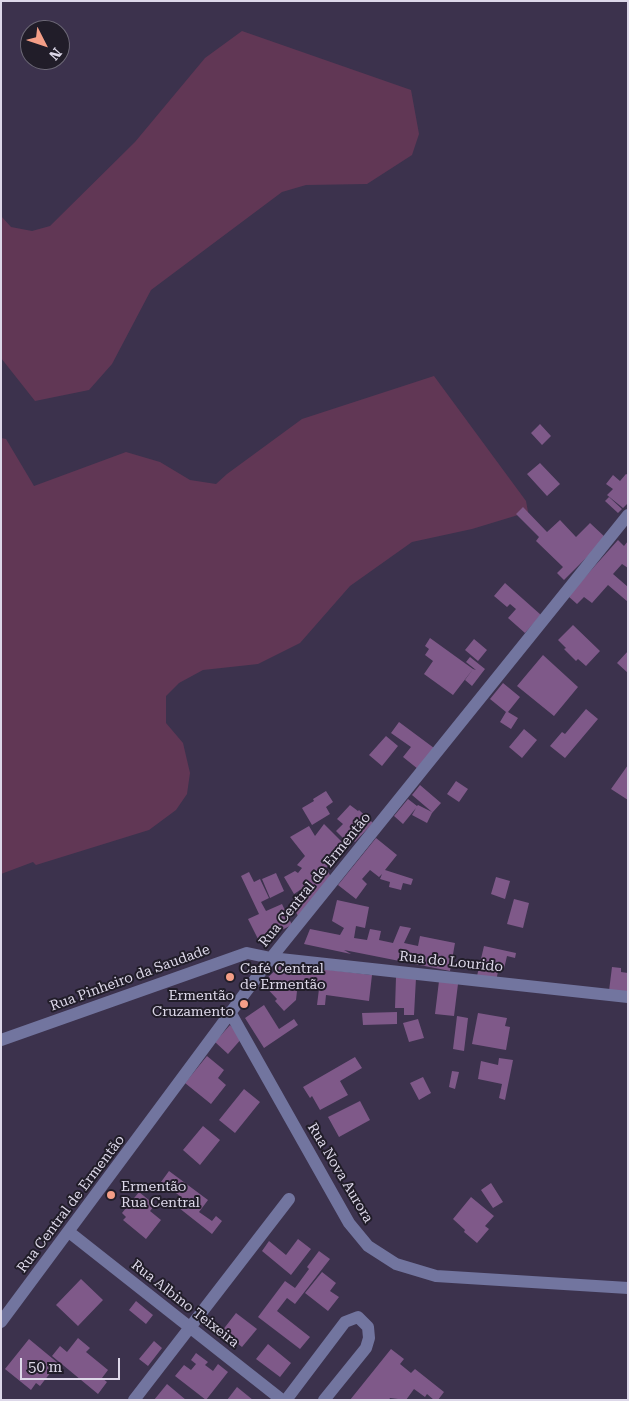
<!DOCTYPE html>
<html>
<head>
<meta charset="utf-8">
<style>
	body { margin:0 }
	#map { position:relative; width:629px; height:1401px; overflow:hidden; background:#3c324d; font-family:"Roboto Serif",serif }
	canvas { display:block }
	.frame { position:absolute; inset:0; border:2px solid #ddd8e9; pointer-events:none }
	.north { position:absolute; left:20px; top:20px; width:50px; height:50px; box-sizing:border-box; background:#211d29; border:1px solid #6c6876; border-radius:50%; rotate:131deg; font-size:14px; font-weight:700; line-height:20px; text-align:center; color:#ddd8e9 }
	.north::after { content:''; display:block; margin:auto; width:18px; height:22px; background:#f49e87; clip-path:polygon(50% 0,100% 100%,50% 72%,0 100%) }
	.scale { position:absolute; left:20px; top:1358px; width:100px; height:22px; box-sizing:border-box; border:2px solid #ddd8e9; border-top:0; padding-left:6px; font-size:15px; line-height:18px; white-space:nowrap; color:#ddd8e9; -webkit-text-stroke:4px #211d29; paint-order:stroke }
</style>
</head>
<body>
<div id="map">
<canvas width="629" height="1401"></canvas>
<div class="frame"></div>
<div class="north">N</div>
<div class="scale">50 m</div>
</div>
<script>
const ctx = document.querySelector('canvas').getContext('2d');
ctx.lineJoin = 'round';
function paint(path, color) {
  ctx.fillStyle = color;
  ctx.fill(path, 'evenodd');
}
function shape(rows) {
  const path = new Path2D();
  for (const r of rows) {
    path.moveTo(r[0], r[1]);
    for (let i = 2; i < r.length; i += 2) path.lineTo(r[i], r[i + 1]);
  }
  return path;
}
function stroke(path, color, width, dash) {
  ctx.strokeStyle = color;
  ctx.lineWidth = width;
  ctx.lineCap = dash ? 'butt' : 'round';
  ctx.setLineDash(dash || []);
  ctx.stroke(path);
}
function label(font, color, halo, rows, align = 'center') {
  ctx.font = font + ' "Roboto Serif",serif';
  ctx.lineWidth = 4;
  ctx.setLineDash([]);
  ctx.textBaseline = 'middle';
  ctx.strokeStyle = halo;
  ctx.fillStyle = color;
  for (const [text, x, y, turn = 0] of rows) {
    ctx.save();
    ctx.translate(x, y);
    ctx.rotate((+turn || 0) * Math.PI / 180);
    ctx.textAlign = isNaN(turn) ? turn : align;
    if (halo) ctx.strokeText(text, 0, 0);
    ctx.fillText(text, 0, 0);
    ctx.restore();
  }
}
const green = shape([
	[242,31,411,90,419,134,412,155,367,184,306,185,282,192,151,290,112,364,89,390,35,401,1,358,1,216,11,227,32,231,50,226,135,142,205,58],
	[434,376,526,501,528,512,472,529,412,542,350,586,300,643,258,664,203,670,179,683,166,696,166,723,183,743,190,773,187,794,176,810,149,830,36,865,33,862,1,874,1,438,6,439,34,486,126,452,160,462,190,480,216,484,227,474,302,419]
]);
const building = shape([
	[540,424,551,436,542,445,531,433],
	[540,463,560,484,547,496,527,474],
	[626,474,628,475,628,503,623,508,607,495,613,489,606,484,613,475,620,481],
	[609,497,622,509,618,513,605,501],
	[523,507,547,532,560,520,576,537,590,523,606,538,564,580,557,573,563,567,536,541,539,537,516,514],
	[618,540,624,546,628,541,628,568,622,564,613,574,628,587,628,602,608,585,592,603,584,597,577,604,568,596],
	[505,583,541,615,525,633,508,618,516,609,510,604,507,607,494,596],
	[573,625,600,651,586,666,578,659,576,661,564,649,566,648,558,640],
	[430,638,473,669,453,695,424,674,433,661,425,655,429,649,425,646],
	[474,639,487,650,478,661,465,650],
	[628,651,628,673,617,663],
	[543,655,578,687,554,716,517,686],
	[470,657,485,669,472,686,465,680,473,669,476,670,466,662],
	[503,683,520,697,508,712,518,718,511,729,500,722,506,712,490,699],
	[586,709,598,719,565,758,550,746,562,732,565,734],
	[399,722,434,748,418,769,403,757,411,747,391,733],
	[524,729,537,740,522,758,509,747],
	[386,736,398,746,382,766,369,755],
	[628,765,628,800,611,789],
	[456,781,468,789,459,802,447,794],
	[420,785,441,803,432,813,427,823,412,815,416,808,403,824,394,816,408,799,417,806,418,805,432,812,412,795],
	[326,791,333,802,326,807,330,814,312,825,302,808,314,801,313,799],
	[350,805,358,811,359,810,373,823,355,842,349,837,346,841,336,831,343,824,337,819],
	[324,824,345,845,326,868,331,877,298,916,291,903,303,888,294,894,284,877,295,871,298,873,302,868,297,865,305,856,290,837,309,826,315,836],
	[376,838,397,855,385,870,413,879,411,885,403,883,401,890,389,887,390,882,380,879,382,874,379,877,370,870,362,879,367,884,356,899,338,885],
	[249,872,254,882,260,879,269,898,261,902,266,911,282,904,292,925,259,941,248,919,259,914,241,876],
	[276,873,284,891,270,898,262,879],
	[496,877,510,881,505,899,491,894],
	[514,899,529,903,523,928,507,924],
	[337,900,369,907,365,928,356,926,354,938,367,940,370,929,381,931,379,940,393,943,400,926,411,928,404,943,418,946,420,936,455,943,450,971,344,950,351,954,304,944,310,929,340,935,344,928,332,921],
	[484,946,516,953,515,958,507,956,504,969,499,967,496,981,477,976],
	[282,964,372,975,369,1001,326,995,325,1005,317,1005,319,989,301,986,297,991,296,1000,284,1011,275,1001,277,999,262,983],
	[612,967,621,968,621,972,628,973,628,993,609,991],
	[396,977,416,978,414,1015,404,1015,404,1008,395,1008],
	[439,981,458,984,454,1016,435,1014],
	[264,1005,279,1029,294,1019,298,1025,264,1048,245,1018],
	[397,1012,397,1024,363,1025,362,1013],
	[478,1013,507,1018,505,1026,510,1027,506,1050,472,1044],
	[457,1016,468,1018,464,1051,453,1049],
	[418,1019,424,1038,409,1042,403,1023],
	[230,1025,243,1037,228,1054,215,1042],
	[207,1056,224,1070,218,1078,226,1085,211,1104,185,1083],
	[355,1057,362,1068,340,1081,348,1095,320,1110,312,1096,310,1098,303,1087],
	[499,1058,513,1060,505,1100,499,1098,502,1084,478,1079,481,1061,498,1065],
	[452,1071,459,1072,455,1089,449,1087],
	[423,1077,431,1093,419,1100,410,1083],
	[244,1089,260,1102,235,1133,219,1120],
	[360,1101,370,1120,339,1137,328,1117],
	[203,1126,220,1140,200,1165,183,1150],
	[169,1171,208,1200,199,1212,212,1221,216,1216,222,1221,212,1234,174,1204,180,1196,161,1182],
	[491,1183,503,1202,493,1208,481,1190],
	[139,1192,155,1205,150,1211,161,1220,146,1239,123,1220,126,1217,122,1213],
	[471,1197,494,1216,485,1226,489,1229,477,1243,464,1232,465,1230,453,1219],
	[298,1239,311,1249,291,1275,262,1251,269,1241,286,1255],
	[319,1251,330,1259,295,1304,287,1298,277,1311,310,1337,300,1349,258,1317,285,1281,295,1288,309,1269,307,1267],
	[322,1272,336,1283,330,1291,339,1297,328,1311,305,1293],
	[81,1279,103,1300,78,1326,56,1305],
	[136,1301,153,1315,146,1324,129,1310],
	[236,1313,257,1329,242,1347,222,1331],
	[78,1338,90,1348,86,1352,108,1370,102,1378,107,1382,98,1394,52,1356,60,1346,67,1352],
	[29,1339,58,1363,40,1386,36,1383,31,1390,5,1369],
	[154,1341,162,1348,148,1366,139,1359],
	[268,1344,291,1363,280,1377,256,1359],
	[391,1349,404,1359,400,1364,411,1373,415,1369,444,1392,438,1400,434,1400,427,1394,425,1397,414,1389,406,1400,390,1398,389,1400,350,1400],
	[196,1353,208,1362,205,1365,213,1371,218,1364,228,1372,206,1400,175,1376,184,1365,191,1370,196,1364,191,1360],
	[167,1384,186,1400,154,1400],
	[237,1387,253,1400,227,1400]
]);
const minor = shape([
	[230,1012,349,1223,368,1246,396,1264,436,1276,628,1288],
	[1,1040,247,953,271,958,628,997],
	[69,1232,282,1400],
	[1,1322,271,958,628,515],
	[134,1400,289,1199],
	[286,1400,345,1322,358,1317,368,1327,369,1338,366,1348,324,1400]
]);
const markers = [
	[230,977,5,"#f49e87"],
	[244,1004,5,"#f49e87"],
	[111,1195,5,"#f49e87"]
];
const streetNames = [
	["Rua Central de Ermentão",315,880,-51],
	["Rua do Lourido",451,962,6],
	["Rua Pinheiro da Saudade",130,978,-20],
	["Rua Nova Aurora",340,1173,59],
	["Rua Central de Ermentão",71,1204,-53],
	["Rua Albino Teixeira",185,1304,38]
];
const poiNames = [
	["Café Central",240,969],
	["de Ermentão",240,985],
	["Ermentão",234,996,"right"],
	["Cruzamento",234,1012,"right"],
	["Ermentão",121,1187],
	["Rua Central",121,1203]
];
paint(green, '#613755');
paint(building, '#7f5989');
stroke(minor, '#72759f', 12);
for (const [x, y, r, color] of markers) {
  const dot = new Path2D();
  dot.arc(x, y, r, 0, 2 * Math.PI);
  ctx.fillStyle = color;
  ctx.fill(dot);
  stroke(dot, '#211d29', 2);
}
label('14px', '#ddd8e9', '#211d29', streetNames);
label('14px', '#ddd8e9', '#211d29', poiNames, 'left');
</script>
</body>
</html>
